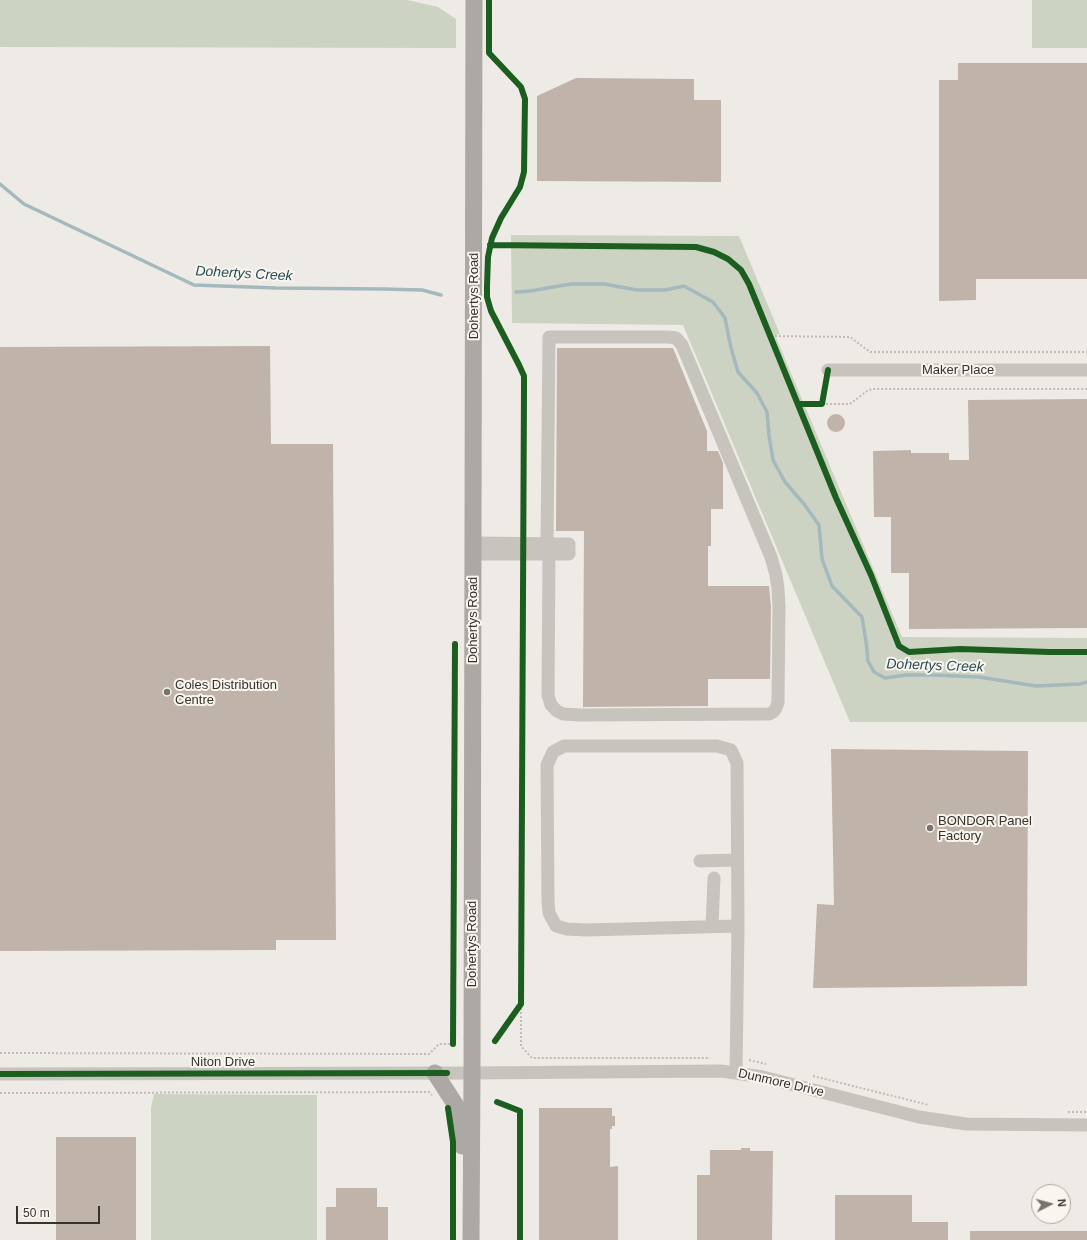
<!DOCTYPE html>
<html>
<head>
<meta charset="utf-8">
<style>
	body { margin:0 }
	#map { position:relative; width:1087px; height:1240px; overflow:hidden; background:#eeebe6; font-family:Helvetica,sans-serif }
	canvas { display:block }
	.north { position:absolute; left:1031px; top:1184px; width:40px; height:40px; box-sizing:border-box; background:#f9f6ef; border:1px solid #aca8a1; border-radius:50%; rotate:84deg; font-size:11px; font-weight:700; line-height:16px; text-align:center; color:#38322c }
	.north::after { content:''; display:block; margin:auto; width:14px; height:18px; background:#78736d; clip-path:polygon(50% 0,100% 100%,50% 72%,0 100%) }
	.scale { position:absolute; left:16px; top:1206px; width:84px; height:18px; box-sizing:border-box; border:2px solid #38322c; border-top:0; padding-left:5px; font-size:12px; line-height:14px; white-space:nowrap; color:#38322c; -webkit-text-stroke:3px #f9f6ef; paint-order:stroke }
</style>
</head>
<body>
<div id="map">
<canvas width="1087" height="1240"></canvas>
<div class="north">N</div>
<div class="scale">50 m</div>
</div>
<script>
const ctx = document.querySelector('canvas').getContext('2d');
ctx.lineJoin = 'round';
function paint(path, color) {
  ctx.fillStyle = color;
  ctx.fill(path, 'evenodd');
}
function shape(rows) {
  const path = new Path2D();
  for (const r of rows) {
    if (r.length === 3) {
      path.moveTo(r[0] + r[2], r[1]);
      path.arc(r[0], r[1], r[2], 0, 2 * Math.PI);
      continue;
    }
    path.moveTo(r[0], r[1]);
    for (let i = 2; i < r.length; i += 2) path.lineTo(r[i], r[i + 1]);
  }
  return path;
}
function stroke(path, color, width, dash) {
  ctx.strokeStyle = color;
  ctx.lineWidth = width;
  ctx.lineCap = dash ? 'butt' : 'round';
  ctx.setLineDash(dash || []);
  ctx.stroke(path);
}
function label(font, color, halo, rows, align = 'center') {
  ctx.font = font + ' Helvetica,sans-serif';
  ctx.lineWidth = 4;
  ctx.setLineDash([]);
  ctx.textBaseline = 'middle';
  ctx.strokeStyle = halo;
  ctx.fillStyle = color;
  for (const [text, x, y, turn = 0] of rows) {
    ctx.save();
    ctx.translate(x, y);
    ctx.rotate((+turn || 0) * Math.PI / 180);
    ctx.textAlign = isNaN(turn) ? turn : align;
    if (halo) ctx.strokeText(text, 0, 0);
    ctx.fillText(text, 0, 0);
    ctx.restore();
  }
}
const green = shape([
	[0,0,407,0,438,7,456,19,456,48,0,47],
	[1032,0,1087,0,1087,48,1032,48],
	[511,235,739,236,780,334,775,335,902,637,1087,638,1087,722,850,722,683,325,512,323],
	[154,1094,317,1095,317,1240,151,1240,151,1108]
]);
const stream = shape([
	[0,184,24,204,194,285,276,288,383,289,422,290,441,295],
	[516,292,530,291,571,284,604,284,637,290,665,290,684,286,713,302,725,318,731,348,738,372,757,393,767,412,769,435,773,460,785,482,804,504,819,525,822,559,832,586,862,617,866,641,868,661,874,672,885,678,906,675,933,675,979,677,1036,686,1080,684,1087,682]
]);
const building = shape([
	[958,63,1087,63,1087,279,976,279,976,300,939,301,939,80,958,80],
	[576,78,694,79,694,100,721,100,721,182,537,181,537,96],
	[270,346,271,444,333,444,336,940,276,940,276,950,0,951,0,347],
	[557,348,673,348,707,431,707,451,718,451,723,463,723,509,711,509,711,546,708,546,708,586,769,586,771,607,770,679,708,679,708,706,583,707,584,531,556,531],
	[1087,399,1087,628,909,629,909,573,891,573,891,517,874,517,873,451,911,450,911,453,949,453,949,460,969,460,968,400],
	[836,423,9],
	[831,749,1028,751,1027,986,813,988,817,904,834,905],
	[539,1108,612,1108,612,1116,615,1116,615,1126,612,1126,612,1129,610,1129,610,1167,618,1166,618,1240,539,1240],
	[56,1137,136,1137,136,1240,56,1240],
	[741,1148,750,1148,750,1151,773,1151,772,1240,697,1240,697,1175,710,1175,710,1150,741,1150],
	[336,1188,377,1188,377,1207,388,1207,388,1240,326,1240,326,1207,336,1207],
	[835,1195,912,1195,912,1222,948,1222,948,1240,835,1240],
	[970,1231,1087,1231,1087,1240,970,1240]
]);
const path = shape([
	[771,336,850,337,870,352,1087,352],
	[822,404,850,404,867,391,872,389,1087,389],
	[521,1004,521,1046,532,1058,710,1058],
	[0,1053,429,1054,439,1044,453,1044],
	[749,1060,766,1064],
	[813,1076,929,1105],
	[0,1093,429,1092,432,1095],
	[1068,1112,1087,1112]
]);
const minor = shape([
	[828,370,1087,370],
	[547,544,549,337,668,337,676,338,682,345,771,557,776,575,778,589,779,607,778,703,775,710,773,712,769,714,579,715,563,714,557,711,551,705,548,695,549,554],
	[473,554,569,554,569,544,473,543],
	[700,861,737,860],
	[712,926,714,878],
	[736,1073,738,926,586,930,567,929,556,926,549,913,548,901,547,765,553,752,564,746,717,746,731,750,737,763,738,926],
	[0,1074,472,1073,721,1071,763,1077,919,1117,966,1124,1087,1125]
]);
const major = shape([
	[435,1073,455,1104,462,1133,462,1146],
	[471,1240,472,1073,474,0]
]);
const cycleway = shape([
	[489,0,489,53,521,87,525,99,524,172,520,187,501,218,492,238,488,257,487,286,487,297,491,311,519,365,524,376,524,390,521,1004,495,1041],
	[490,245,696,247,714,252,728,259,741,270,749,284,836,498,871,575,899,646,909,652,960,649,1049,652,1087,652],
	[798,404,822,404,828,370],
	[453,1044,455,644],
	[0,1074,447,1073],
	[497,1102,520,1111,520,1240],
	[448,1108,453,1142,453,1240]
]);
const markers = [
	[167,692,4,"#78736d"],
	[930,828,4,"#78736d"]
];
const streetNames = [
	["Dohertys Road",474,296,-90],
	["Maker Place",958,370],
	["Dohertys Road",473,620,-90],
	["Dohertys Road",472,944,-90],
	["Niton Drive",223,1062],
	["Dunmore Drive",781,1083,13]
];
const poiNames = [
	["Coles Distribution",175,685],
	["Centre",175,700],
	["BONDOR Panel",938,821],
	["Factory",938,836]
];
const waterNames = [
	["Dohertys Creek",244,274,3],
	["Dohertys Creek",935,666,2]
];
paint(green, '#cdd3c2');
stroke(stream, '#a4b9bd', 3.5);
paint(building, '#bfb3aa');
stroke(path, '#c0bcb6', 2, [2, 2]);
stroke(minor, '#c7c4be', 13);
stroke(major, '#aca8a3', 17);
stroke(cycleway, '#1b5e20', 6);
for (const [x, y, r, color] of markers) {
  const dot = new Path2D();
  dot.arc(x, y, r, 0, 2 * Math.PI);
  ctx.fillStyle = color;
  ctx.fill(dot);
  stroke(dot, '#f9f6ef', 1.5);
}
label('13px', '#38322c', '#f9f6ef', streetNames);
label('13px', '#38322c', '#f9f6ef', poiNames, 'left');
label('italic 14px', '#264b55', '#f9f6ef', waterNames);
</script>
</body>
</html>
